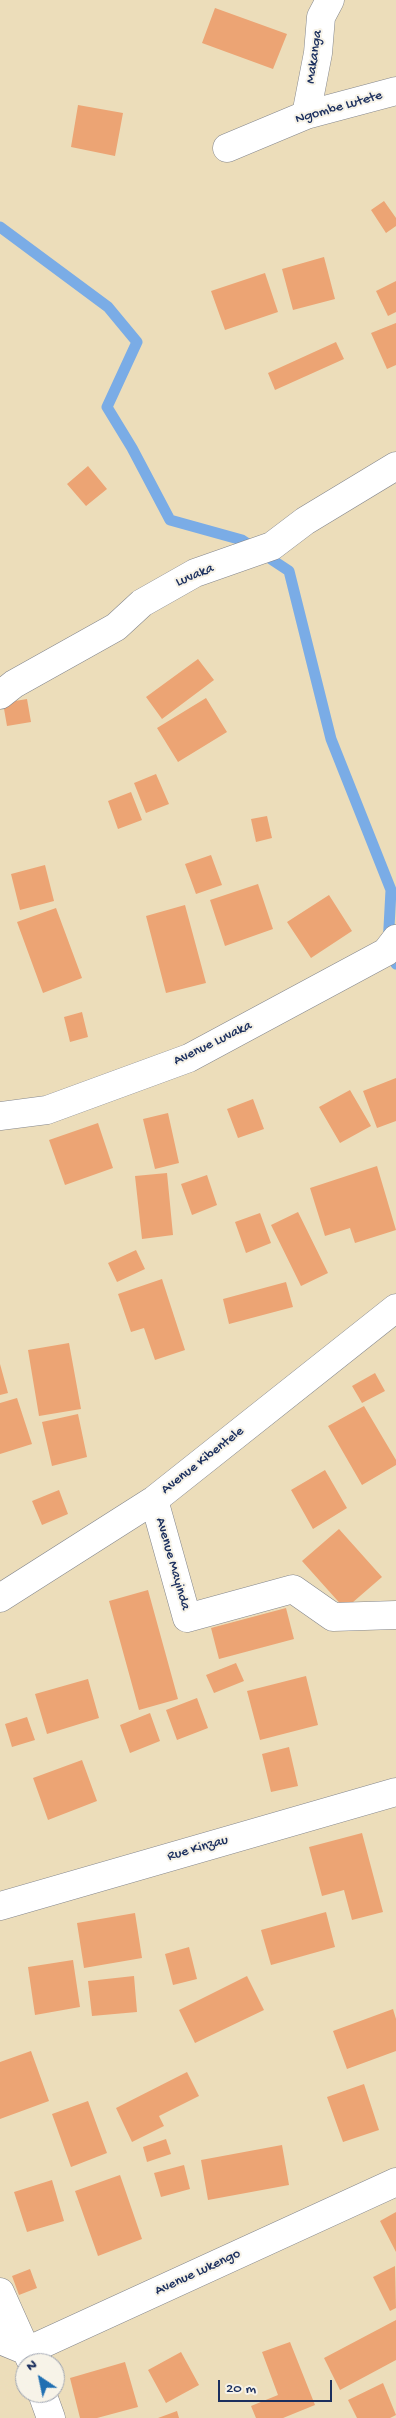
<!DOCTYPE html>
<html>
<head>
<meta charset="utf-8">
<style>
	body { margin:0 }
	#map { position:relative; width:396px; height:2418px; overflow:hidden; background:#ecddba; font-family:"Gochi Hand",sans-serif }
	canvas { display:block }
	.north { position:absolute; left:15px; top:2353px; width:50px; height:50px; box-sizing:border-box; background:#f7f3e8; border:1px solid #9fa5b1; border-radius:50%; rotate:326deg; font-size:14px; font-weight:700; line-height:20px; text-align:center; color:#1b2f5e }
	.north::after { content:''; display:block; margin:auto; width:18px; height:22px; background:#1f6fb2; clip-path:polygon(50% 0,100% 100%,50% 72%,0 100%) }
	.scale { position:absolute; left:218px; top:2380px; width:114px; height:22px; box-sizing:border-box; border:2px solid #1b2f5e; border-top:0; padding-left:6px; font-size:15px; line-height:18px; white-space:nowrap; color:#1b2f5e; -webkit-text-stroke:4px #f7f3e8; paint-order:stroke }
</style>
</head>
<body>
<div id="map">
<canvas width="396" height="2418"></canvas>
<div class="north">N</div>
<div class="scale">20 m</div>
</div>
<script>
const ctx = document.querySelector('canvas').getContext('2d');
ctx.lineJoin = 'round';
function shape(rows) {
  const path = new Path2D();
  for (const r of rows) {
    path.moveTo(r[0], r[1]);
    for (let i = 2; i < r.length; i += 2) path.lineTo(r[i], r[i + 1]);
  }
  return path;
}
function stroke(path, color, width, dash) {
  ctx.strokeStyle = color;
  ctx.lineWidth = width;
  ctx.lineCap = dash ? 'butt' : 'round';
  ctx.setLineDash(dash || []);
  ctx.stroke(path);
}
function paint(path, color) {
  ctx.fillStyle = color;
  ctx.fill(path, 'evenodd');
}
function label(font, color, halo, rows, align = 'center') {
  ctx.font = font + ' "Gochi Hand",sans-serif';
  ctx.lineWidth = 4;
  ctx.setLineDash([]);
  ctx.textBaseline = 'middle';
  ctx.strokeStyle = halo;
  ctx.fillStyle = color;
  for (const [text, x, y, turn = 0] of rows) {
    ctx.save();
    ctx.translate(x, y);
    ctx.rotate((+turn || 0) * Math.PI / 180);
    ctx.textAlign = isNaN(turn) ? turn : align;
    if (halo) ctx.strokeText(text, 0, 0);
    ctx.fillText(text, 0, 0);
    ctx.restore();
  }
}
const stream = shape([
	[0,227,108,307,137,342,107,407,132,448,170,520,242,540,289,571,331,739,391,890,388,946,396,964]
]);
const building = shape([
	[215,8,287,34,273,69,202,43],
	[78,105,123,113,115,156,71,147],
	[384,201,396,218,396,226,386,233,371,210],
	[324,257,335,299,293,310,282,269],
	[265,273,278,312,225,330,211,291],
	[396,281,396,312,388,316,376,291],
	[396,323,396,365,387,369,371,333],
	[336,342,344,359,275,390,268,373],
	[88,466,107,489,86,506,67,484],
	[198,659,214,680,162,719,146,697],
	[206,698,227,732,178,762,157,728],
	[27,699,31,722,7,726,3,703],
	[156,774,169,804,146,813,134,783],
	[131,792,142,820,118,829,108,801],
	[267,816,272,838,256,842,251,819],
	[211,855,222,885,196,894,185,864],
	[45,865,54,901,20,910,11,874],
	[258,884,273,929,225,946,210,900],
	[329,895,352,931,311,958,287,922],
	[185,905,206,983,166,993,146,916],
	[56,908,82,978,43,993,17,922],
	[82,1012,88,1037,70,1042,64,1017],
	[396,1078,396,1121,377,1128,363,1091],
	[350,1090,371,1126,340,1143,319,1107],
	[253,1099,264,1129,238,1138,227,1109],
	[168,1113,179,1163,155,1169,143,1119],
	[98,1123,113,1168,65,1185,49,1140],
	[377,1166,396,1230,355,1243,350,1228,325,1236,310,1188],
	[167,1173,173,1235,142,1239,135,1176],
	[207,1175,217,1205,192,1215,181,1184],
	[298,1212,328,1273,301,1286,271,1225],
	[260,1213,271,1243,246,1253,235,1222],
	[136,1250,145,1269,117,1282,108,1263],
	[162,1279,185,1350,155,1360,144,1328,131,1332,118,1294],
	[286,1282,293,1307,229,1324,223,1299],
	[69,1343,81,1409,39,1416,28,1350],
	[0,1364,8,1393,0,1395],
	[375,1373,385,1391,362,1403,352,1386],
	[17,1398,32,1444,0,1454,0,1403],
	[364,1406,396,1460,396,1465,362,1485,328,1426],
	[78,1414,87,1457,52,1466,42,1422],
	[325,1470,347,1508,313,1529,291,1490],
	[59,1490,68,1514,42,1525,32,1501],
	[339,1529,382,1577,345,1609,302,1561],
	[148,1590,178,1699,139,1710,109,1601],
	[286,1608,294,1639,219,1659,211,1628],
	[236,1663,244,1681,214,1693,206,1675],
	[306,1676,318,1725,260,1740,247,1691],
	[88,1679,99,1718,47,1734,35,1694],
	[197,1698,208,1728,177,1740,166,1710],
	[150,1713,160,1741,130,1753,120,1725],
	[27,1717,35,1740,12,1747,5,1724],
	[289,1747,298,1786,271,1792,262,1754],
	[82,1760,97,1801,48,1820,33,1778],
	[362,1833,383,1912,352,1920,344,1890,322,1896,309,1847],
	[326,1912,335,1947,271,1965,261,1930],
	[135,1913,142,1958,84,1968,77,1923],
	[189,1947,197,1979,173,1985,165,1954],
	[73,1960,80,2007,35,2015,28,1967],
	[134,1976,137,2012,92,2016,88,1981],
	[247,1976,264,2010,195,2043,179,2010],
	[393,2009,396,2019,396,2051,347,2069,333,2031],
	[31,2051,49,2101,0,2119,0,2062],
	[187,2072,199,2096,159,2116,164,2126,132,2142,116,2108],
	[364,2084,379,2130,343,2142,327,2097],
	[88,2101,107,2153,71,2167,52,2114],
	[166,2139,171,2154,147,2162,143,2147],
	[282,2145,289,2185,208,2200,201,2160],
	[184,2165,190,2189,161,2197,154,2173],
	[120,2175,142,2239,98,2256,75,2191],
	[52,2180,64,2221,27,2232,14,2192],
	[396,2212,396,2252,380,2221],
	[395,2266,396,2308,390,2311,373,2277],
	[30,2269,37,2288,19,2295,12,2276],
	[396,2320,396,2360,340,2390,324,2358],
	[290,2342,315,2405,283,2418,256,2418,251,2406,278,2395,262,2352],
	[181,2352,199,2385,166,2403,148,2370],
	[125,2362,138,2407,97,2418,80,2418,70,2378],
	[383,2383,396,2415,390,2418,357,2418,348,2400],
	[177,2411,179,2418,158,2418]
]);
const street = shape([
	[306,115,318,53,321,17,330,0],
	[227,148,306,115,396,91],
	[0,695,14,684,116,627,142,603,195,573,272,546,305,521,396,466],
	[0,1116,47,1110,189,1058,386,952,396,939],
	[154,1500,187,1618,293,1589,333,1617,396,1615],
	[0,1598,154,1500,396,1308],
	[0,1906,396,1792],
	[0,2292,30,2359],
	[0,2340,27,2351,396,2182],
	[42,2393,51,2418]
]);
const streetNames = [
	["Makanga",315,57,-82],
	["Ngombe Lutete",339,108,-16],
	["Luvaka",195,576,-23],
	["Avenue Luvaka",213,1044,-26],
	["Avenue Kibentele",203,1461,-38],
	["Avenue Mayinda",172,1564,74],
	["Rue Kinzau",198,1849,-16],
	["Avenue Lukengo",198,2273,-25]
];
stroke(stream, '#7aace6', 11);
paint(building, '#eca474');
stroke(street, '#84868c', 29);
stroke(street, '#fff', 28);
label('14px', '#1b2f5e', '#f7f3e8', streetNames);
</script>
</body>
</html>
